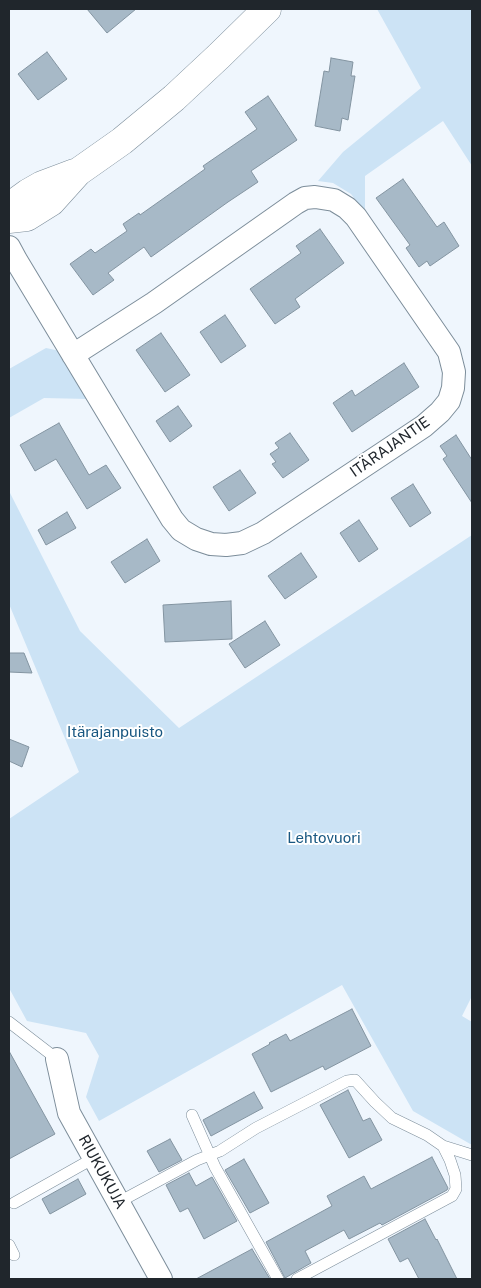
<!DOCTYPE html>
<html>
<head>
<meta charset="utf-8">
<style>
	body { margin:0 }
	#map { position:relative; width:481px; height:1288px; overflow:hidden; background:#eff6fd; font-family:"Public Sans",sans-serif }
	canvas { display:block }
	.frame { position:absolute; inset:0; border:10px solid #20262c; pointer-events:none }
</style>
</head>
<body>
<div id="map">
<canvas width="481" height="1288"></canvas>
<div class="frame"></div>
</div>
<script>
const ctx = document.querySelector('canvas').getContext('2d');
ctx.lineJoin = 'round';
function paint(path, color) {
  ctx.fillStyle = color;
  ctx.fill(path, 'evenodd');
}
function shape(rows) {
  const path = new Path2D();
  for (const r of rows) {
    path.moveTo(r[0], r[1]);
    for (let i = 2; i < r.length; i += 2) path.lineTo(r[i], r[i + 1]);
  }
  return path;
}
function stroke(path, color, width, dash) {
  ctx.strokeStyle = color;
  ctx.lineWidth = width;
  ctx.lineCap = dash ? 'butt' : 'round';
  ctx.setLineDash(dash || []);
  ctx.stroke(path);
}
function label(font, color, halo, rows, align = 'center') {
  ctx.font = font + ' "Public Sans",sans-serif';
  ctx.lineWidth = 4;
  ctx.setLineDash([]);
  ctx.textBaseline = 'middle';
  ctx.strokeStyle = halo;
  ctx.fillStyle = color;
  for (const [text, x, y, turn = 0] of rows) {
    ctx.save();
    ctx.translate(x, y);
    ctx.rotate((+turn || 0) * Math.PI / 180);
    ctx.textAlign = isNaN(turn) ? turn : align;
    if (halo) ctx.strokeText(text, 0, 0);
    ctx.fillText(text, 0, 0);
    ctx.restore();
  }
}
const green = shape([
	[377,9,472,9,472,166,443,121,365,176,365,213,351,194,333,183,318,181,343,152,421,88],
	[46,348,60,351,88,399,44,398,9,418,9,369],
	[9,491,80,631,179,728,472,535,472,996,462,1016,472,1022,472,1145,413,1111,342,985,99,1121,86,1097,99,1056,86,1033,27,1021,9,988,9,819,79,772,9,604]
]);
const building = shape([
	[87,9,136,9,107,33,87,9],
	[47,52,67,79,38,100,18,74,47,52],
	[331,58,353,62,351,76,355,76,348,120,342,118,340,131,315,126,324,71,329,72,331,58],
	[268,96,297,140,251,171,258,182,228,202,151,257,144,247,108,273,114,280,93,295,70,264,91,249,95,253,127,231,123,224,139,213,140,215,205,169,203,166,257,129,245,112,268,96],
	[403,179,437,227,444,222,459,246,430,266,427,261,419,267,406,248,410,245,376,198,403,179],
	[320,229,344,263,295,299,300,307,275,324,250,289,301,253,296,246,320,229],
	[225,315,246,346,221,363,200,332,225,315],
	[161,333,190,375,165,392,136,350,161,333],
	[404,363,419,387,352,432,333,403,352,390,355,396,404,363],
	[178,406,192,426,170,442,156,421,178,406],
	[59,423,89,475,106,465,121,488,87,509,56,459,35,471,20,445,59,423],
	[290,433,309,460,283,478,272,464,276,462,270,454,279,448,275,443,290,433],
	[456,435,472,460,472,503,443,459,447,456,440,446,456,435],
	[240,470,256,493,229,511,213,487,240,470],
	[413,484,431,513,410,527,391,498,413,484],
	[67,512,76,528,46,545,38,530,67,512],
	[359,520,378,549,359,562,340,533,359,520],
	[147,539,160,561,125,583,111,562,147,539],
	[301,553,317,577,285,599,268,576,301,553],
	[231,601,232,639,165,642,163,605,231,601],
	[265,621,280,645,245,668,229,644,265,621],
	[9,653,24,653,32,673,9,672,9,653],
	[9,739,29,747,22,767,9,761,9,739],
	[352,1009,371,1046,325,1070,323,1066,271,1092,252,1054,270,1044,269,1043,286,1034,290,1041,352,1009],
	[9,1051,55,1134,9,1159,9,1051],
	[348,1090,363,1121,370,1118,382,1140,349,1158,320,1105,348,1090],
	[254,1092,263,1108,211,1136,203,1120,254,1092],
	[170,1139,182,1160,159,1172,147,1151,170,1139],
	[432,1157,448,1188,447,1190,382,1225,380,1223,349,1239,344,1230,305,1251,311,1263,285,1278,266,1242,332,1206,327,1196,364,1176,371,1189,432,1157],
	[244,1159,269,1203,250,1213,225,1170,244,1159],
	[189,1173,196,1186,212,1177,237,1221,204,1239,188,1208,180,1212,166,1185,189,1173],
	[78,1179,86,1194,50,1214,42,1199,78,1179],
	[425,1219,436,1240,437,1239,457,1279,419,1279,408,1258,400,1262,388,1239,425,1219],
	[252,1249,270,1279,196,1279,252,1249]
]);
const lane = shape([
	[9,1022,57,1059],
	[192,1115,215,1167,278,1279],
	[443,1146,472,1155],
	[119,1202,197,1160,220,1151,256,1128,347,1081,355,1080,375,1102,392,1118,427,1135,443,1146,450,1160,455,1175,456,1189,452,1196,297,1279],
	[14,1203,94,1158],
	[9,1245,14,1255]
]);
const street = shape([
	[9,247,16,260,172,519,181,530,196,539,211,544,226,545,242,543,263,533,424,426,440,412,449,401,453,388,454,372,449,352,356,217,347,208,334,200,315,197,305,198,296,203,154,303,73,355],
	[57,1059,69,1113,161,1279]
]);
const secondary = shape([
	[9,213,17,201,28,193,42,185,74,173],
	[9,219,27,217,51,202,78,172,122,141,174,98,219,56,267,9]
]);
const streetNames = [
	["ITÄRAJANTIE",390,447,-35],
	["RIUKUKUJA",102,1172,61]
];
const parkNames = [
	["Itärajanpuisto",115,732],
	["Lehtovuori",324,838]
];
paint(green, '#cce3f5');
paint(building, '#a7b9c7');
stroke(building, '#8394a1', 1);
stroke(lane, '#7c8d9a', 12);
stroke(street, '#7c8d9a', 24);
stroke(secondary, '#7c8d9a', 29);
stroke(lane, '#fff', 11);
stroke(street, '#fff', 22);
stroke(secondary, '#fff', 28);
label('15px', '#20262c', '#fff', streetNames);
label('15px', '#185781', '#fff', parkNames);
</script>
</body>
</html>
